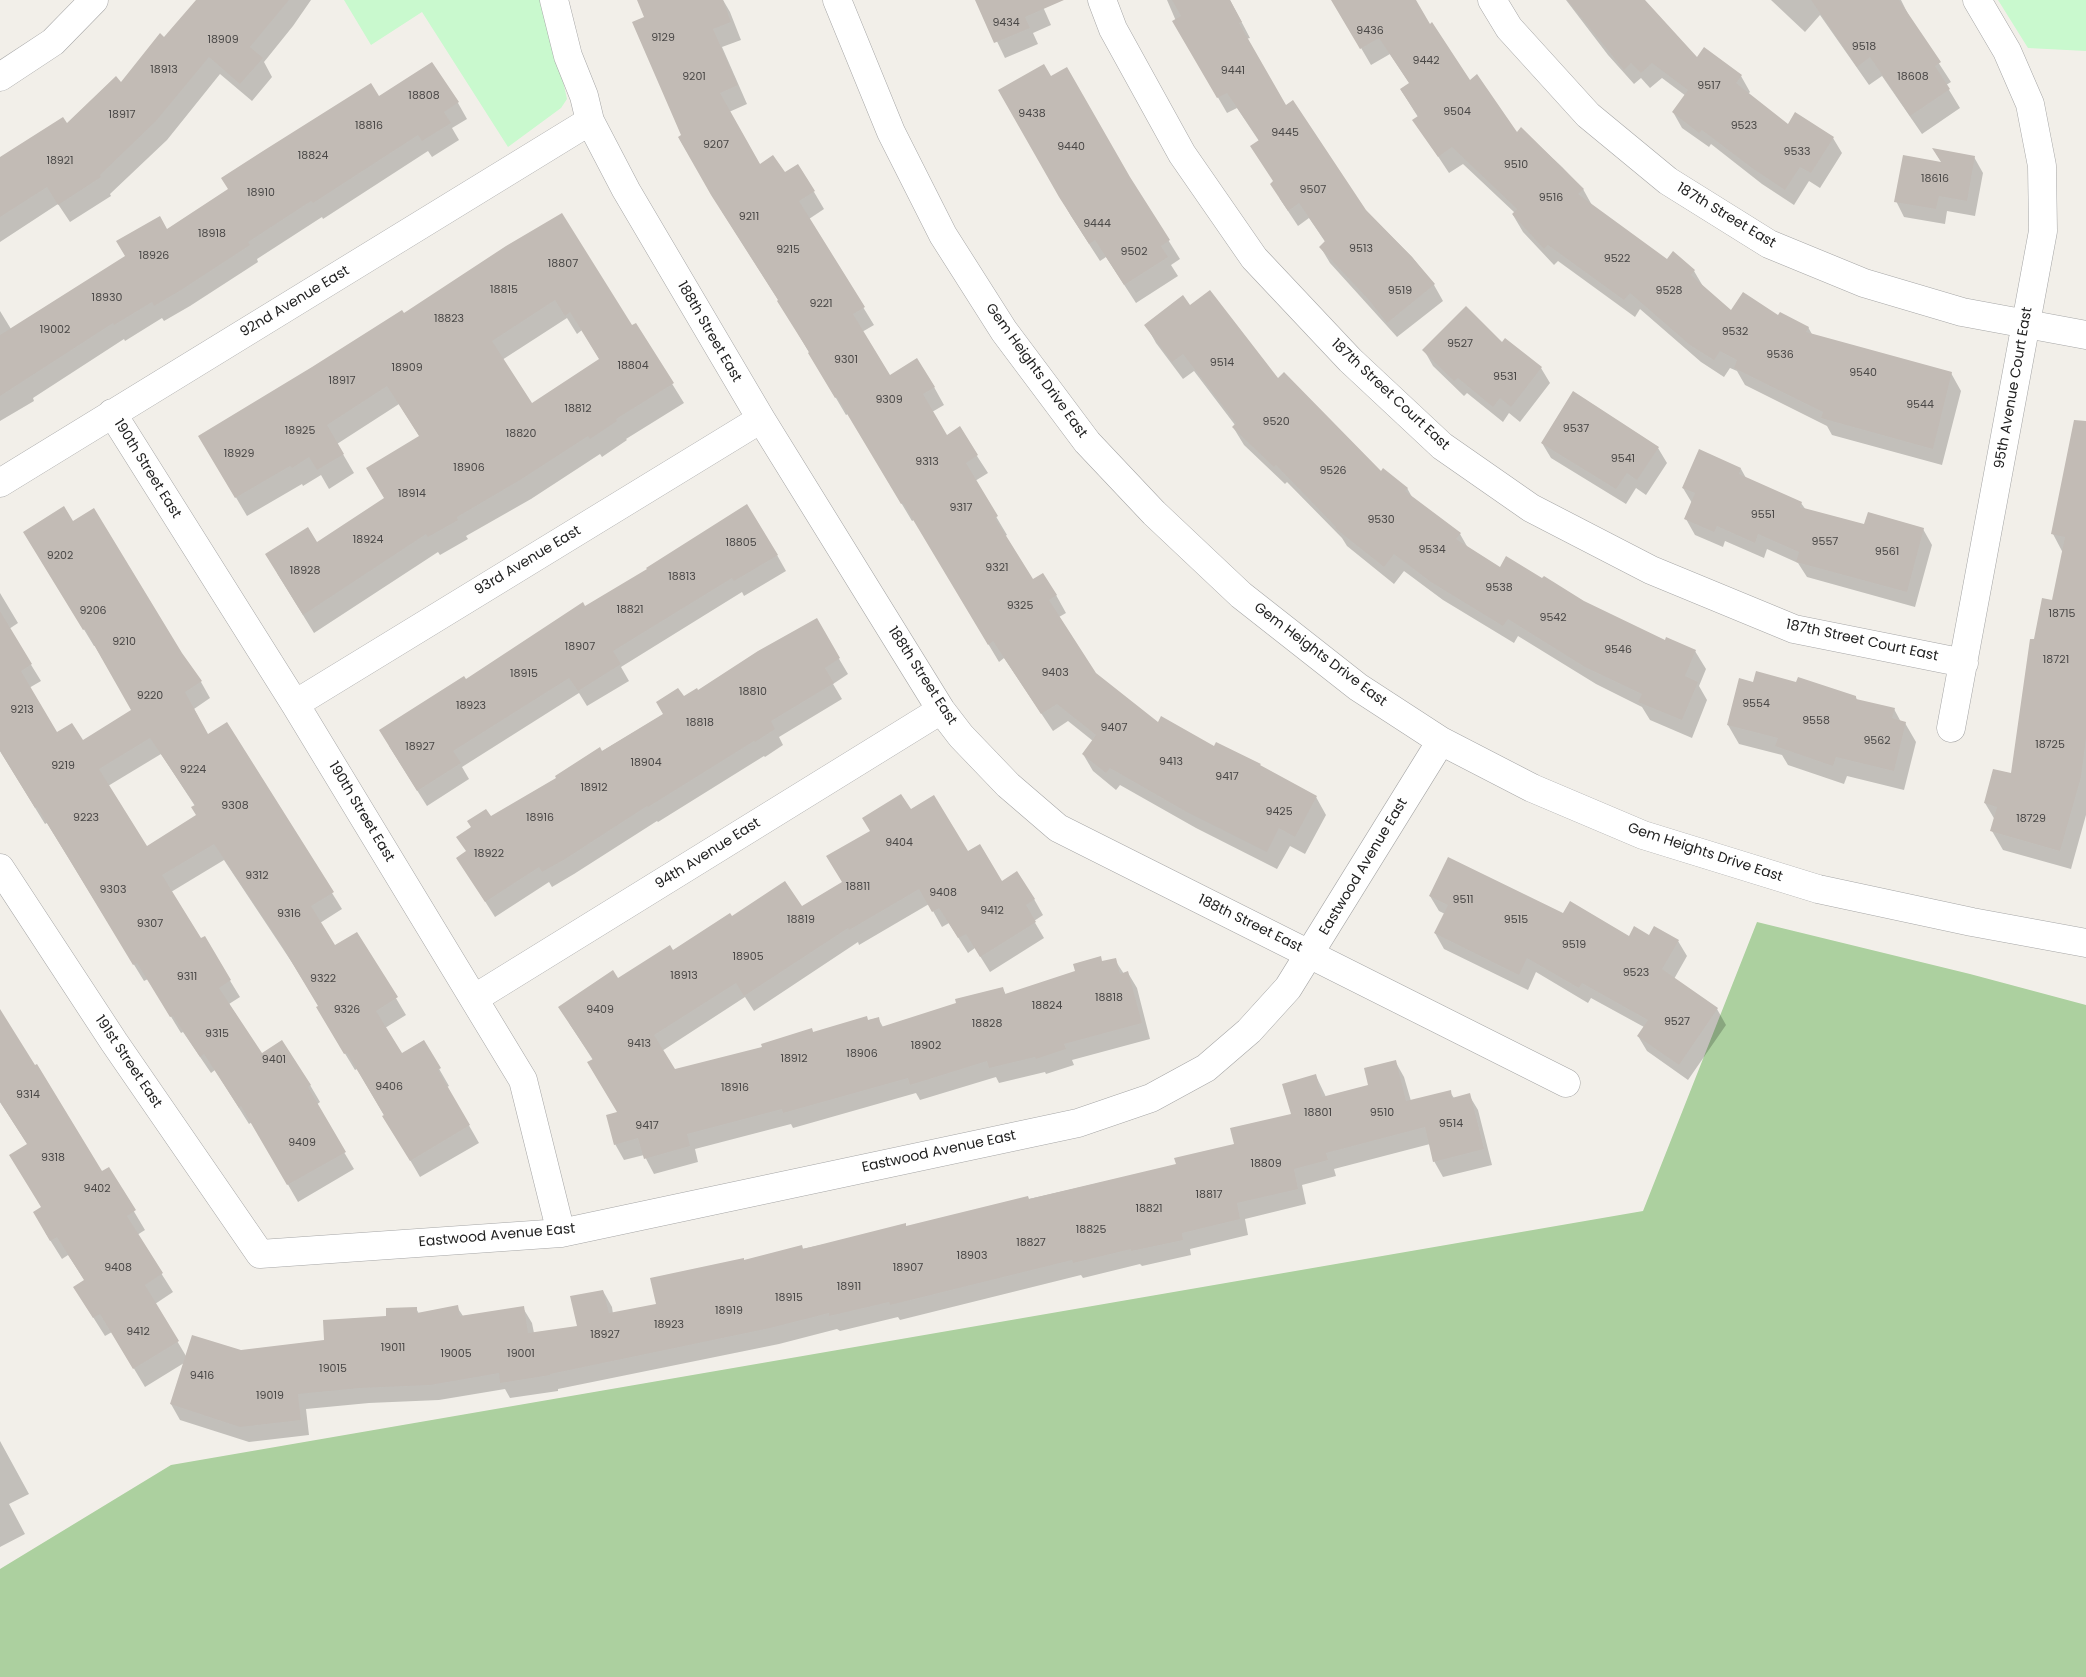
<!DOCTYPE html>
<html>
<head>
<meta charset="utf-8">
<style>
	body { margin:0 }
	canvas { display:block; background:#f2efe9 }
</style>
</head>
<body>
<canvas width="2086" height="1677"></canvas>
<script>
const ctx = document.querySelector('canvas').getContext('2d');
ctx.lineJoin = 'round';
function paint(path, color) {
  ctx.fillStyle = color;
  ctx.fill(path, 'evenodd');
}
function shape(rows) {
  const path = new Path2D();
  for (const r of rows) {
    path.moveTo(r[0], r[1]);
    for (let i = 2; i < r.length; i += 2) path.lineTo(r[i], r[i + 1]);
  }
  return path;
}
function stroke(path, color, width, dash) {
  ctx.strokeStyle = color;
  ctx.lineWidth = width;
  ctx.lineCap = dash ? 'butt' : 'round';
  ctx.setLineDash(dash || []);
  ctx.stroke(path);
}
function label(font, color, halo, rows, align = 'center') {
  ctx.font = font + ' Poppins,sans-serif';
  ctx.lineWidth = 5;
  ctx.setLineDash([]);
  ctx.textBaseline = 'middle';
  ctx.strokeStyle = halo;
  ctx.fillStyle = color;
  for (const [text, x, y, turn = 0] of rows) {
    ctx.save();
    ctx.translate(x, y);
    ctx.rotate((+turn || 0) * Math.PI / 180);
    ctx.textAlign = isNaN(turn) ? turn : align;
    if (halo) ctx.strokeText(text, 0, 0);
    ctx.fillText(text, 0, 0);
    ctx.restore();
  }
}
const forest = shape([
	[1757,922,1970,974,2086,1005,2086,1677,0,1677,0,1569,171,1465,1643,1211]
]);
const park = shape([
	[344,0,545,0,567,99,561,108,508,147,422,12,371,45],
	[1998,0,2086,0,2086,51,2028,48]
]);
const shadow = shape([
	[197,0,311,0,293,26,264,62,272,77,252,101,220,74,167,140,110,194,111,196,70,222,58,204,0,242,0,158,67,125,121,83,164,39],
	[645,0,723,0,730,12,741,40,722,47,747,104,729,112,760,165,784,174,814,192,824,209,809,219,874,325,862,332,890,377,934,387,944,405,932,412,947,437,960,428,977,456,988,473,975,481,1007,535,1005,536,1033,580,1056,595,1066,613,1059,617,1095,674,1158,724,1261,767,1316,797,1326,815,1305,854,1290,846,1277,869,1196,828,1120,785,1116,790,1093,771,1083,754,1093,741,1068,721,1053,731,1004,658,999,662,914,520,912,521,848,414,846,415,820,371,779,301,723,213,679,138,683,136,645,18],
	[977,0,1040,0,1051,25,1033,33,1038,44,1005,58],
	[1167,0,1230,0,1250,38,1246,39,1285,107,1365,210,1412,257,1434,285,1443,301,1397,337,1330,263,1321,248,1326,243,1309,218,1298,226,1280,199,1259,141,1237,108,1227,113,1174,22,1176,21],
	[1333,0,1415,0,1429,26,1469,81,1517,134,1521,129,1562,167,1583,189,1593,207,1667,260,1673,252,1694,271,1704,288,1732,312,1778,317,1808,327,1813,336,1951,373,1961,391,1942,465,1832,435,1827,426,1745,385,1737,371,1730,368,1724,377,1701,362,1640,309,1635,317,1558,261,1554,265,1523,232,1513,215,1515,213,1463,164,1449,173,1414,120,1418,117,1401,90,1410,84,1390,54,1371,65],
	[1566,0,1634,0,1697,59,1741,76,1750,92,1748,94,1788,126,1833,138,1842,153,1820,188,1809,181,1794,205,1762,184,1711,144,1709,147,1682,128,1673,112,1686,96,1662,78,1650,88,1641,78,1634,84,1608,55],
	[1771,0,1901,0,1912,22,1951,82,1946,85,1960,108,1922,134,1882,76,1869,85,1820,15,1805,32],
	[1000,91,1130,179,1180,259,1171,265,1178,276,1136,303,1106,257,1100,261,1071,216],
	[379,98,458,103,467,119,452,128,459,140,432,157,428,151,323,219,322,217,257,259,258,262,190,306,164,321,162,318,125,341,124,339,33,398,34,401,0,421,0,311,11,329],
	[1934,150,1974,157,1983,173,1975,216,1947,211,1945,224,1904,217,1896,201,1942,163],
	[507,247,631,327,635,324,684,403,626,439,627,440,602,457,600,454,531,499,466,536,468,539,440,555,438,552,314,633,277,573,386,499,420,437,399,404,337,444,354,473,329,489,321,475,303,486,302,484,247,516,200,437,404,315],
	[567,318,577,334,582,330,600,360,531,405,502,360],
	[1190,306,1278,380,1381,473,1407,488,1412,497,1460,534,1468,548,1500,568,1583,602,1666,641,1666,639,1695,651,1706,669,1699,686,1707,700,1692,738,1650,720,1642,707,1596,684,1518,636,1514,643,1443,600,1404,571,1394,584,1347,546,1342,538,1287,482,1285,484,1244,445,1233,427,1235,425,1194,371,1183,379,1156,343,1146,325],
	[1505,339,1541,368,1550,383,1520,422,1509,413,1503,422,1467,393,1464,396,1433,366,1424,350,1502,344],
	[1542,443,1658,448,1667,463,1646,495,1636,488,1626,504,1551,458],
	[2086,451,2086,815,2071,869,2003,850,1992,831,1995,820,1985,803,2012,775,2035,641,2053,601,2063,553,2053,534],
	[1741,469,1746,478,1801,503,1806,510,1865,526,1923,529,1932,545,1915,607,1807,577,1798,563,1767,549,1764,558,1725,541,1723,547,1695,535,1686,519,1692,503,1683,488],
	[73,523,181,654,201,682,210,698,194,709,208,736,332,893,342,909,320,923,335,947,357,933,406,1015,385,1028,402,1054,423,1041,449,1086,447,1087,479,1143,420,1177,357,1069,355,1070,327,1024,319,1006,293,964,224,860,171,892,201,940,204,938,240,997,229,1004,262,1055,310,1085,320,1102,316,1105,354,1169,298,1202,252,1122,249,1124,215,1070,211,1073,183,1032,181,1033,148,979,144,981,47,823,45,824,0,751,0,593,18,623,9,629,41,681,29,688,57,734,83,742,133,711,95,646,94,646,35,549],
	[161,754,195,806,198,816,146,848,108,786],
	[777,555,786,571,744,596,742,592,621,667,629,681,587,706,579,693,462,767,469,779,427,806,389,746,466,680],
	[816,620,848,674,833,684,842,699,779,737,783,745,765,757,764,756,658,822,657,821,574,874,552,887,549,882,495,917,467,873,467,852,491,818,664,714,683,698,698,692],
	[1754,684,1856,697,1857,700,1894,709,1901,722,1905,723,1916,742,1904,790,1847,776,1844,784,1788,765,1782,755,1739,744,1728,725],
	[910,811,967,853,1001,883,1034,899,1043,915,1034,921,1044,938,990,972,975,948,968,953,949,923,942,927,929,904,859,945,858,942,754,1011,745,997,662,1051,674,1071,764,1047,812,1030,813,1033,878,1018,883,1027,1003,989,1006,995,1115,960,1124,974,1128,973,1137,988,1150,1039,1072,1060,1074,1065,1046,1074,1045,1072,999,1083,996,1077,920,1100,916,1093,793,1128,791,1124,695,1149,698,1162,654,1174,644,1155,624,1160,615,1144,619,1112,593,1060,569,1023,618,980,672,952,732,917,801,908,843,883],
	[1430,896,1563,915,1629,938,1650,936,1678,941,1687,956,1674,979,1717,1009,1726,1025,1688,1080,1647,1051,1638,1036,1644,1027,1591,998,1588,1003,1536,972,1528,990,1444,949,1435,933,1445,914,1439,911],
	[0,1016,102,1172,108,1168,145,1230,137,1235,173,1292,155,1304,186,1356,241,1352,325,1341,387,1317,416,1308,419,1314,457,1307,463,1316,523,1308,532,1323,534,1333,578,1327,603,1291,612,1307,613,1314,657,1305,744,1261,907,1227,1177,1165,1236,1145,1292,1115,1316,1076,1326,1097,1370,1086,1395,1061,1404,1077,1411,1101,1450,1092,1454,1098,1469,1095,1478,1110,1492,1165,1443,1177,1434,1161,1430,1144,1334,1169,1336,1176,1302,1185,1306,1204,1245,1219,1248,1235,1190,1249,1191,1255,1142,1266,1140,1264,1083,1278,1081,1275,900,1320,898,1317,840,1331,837,1329,779,1344,558,1389,558,1391,510,1398,505,1389,439,1400,369,1403,306,1409,309,1435,249,1442,180,1420,171,1404,184,1363,145,1387,112,1332,105,1336,86,1306,85,1281,68,1255,62,1259,45,1232,42,1208,28,1145,0,1102],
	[0,1441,29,1494,9,1504,25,1534,0,1547]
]);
const building = shape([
	[196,0,289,0,250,47,263,58,240,84,209,57,156,121,100,175,101,177,58,205,47,187,0,217,0,157,63,117,67,123,116,76,121,82,160,33,164,37],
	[637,0,723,0,731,22,713,29,738,85,720,93,760,164,773,155,785,172,798,164,815,191,799,201,865,307,853,314,890,375,917,358,935,387,923,394,947,435,960,426,978,455,966,463,998,516,995,518,1033,579,1043,573,1057,595,1049,600,1096,673,1158,722,1161,716,1214,746,1216,742,1261,764,1260,765,1317,796,1295,837,1279,828,1267,852,1185,811,1110,768,1106,773,1082,754,1096,735,1057,704,1041,714,993,641,988,645,903,503,901,504,837,397,835,398,808,353,809,352,777,301,778,300,711,195,678,137,681,135,632,22,644,17],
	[975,0,1064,0,1025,17,1030,28,994,43],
	[1172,0,1230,0,1242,22,1239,23,1286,105,1293,100,1366,210,1412,257,1435,284,1387,323,1369,300,1319,247,1325,241,1299,203,1288,211,1270,184,1273,181,1250,146,1259,140,1227,93,1217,98,1172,21,1181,16],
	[1331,0,1416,0,1430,24,1432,22,1470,80,1477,74,1517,132,1521,127,1584,189,1578,194,1667,259,1673,251,1695,270,1691,275,1731,310,1743,292,1778,315,1780,312,1809,327,1806,332,1952,372,1933,449,1821,418,1823,412,1734,368,1737,360,1720,351,1714,360,1690,345,1630,293,1624,300,1548,245,1544,249,1512,214,1517,209,1452,147,1438,157,1412,120,1418,116,1400,89,1409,83,1379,38,1360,49],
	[1567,0,1645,0,1697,57,1704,47,1742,75,1736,83,1788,124,1795,112,1834,137,1811,173,1800,167,1785,190,1752,168,1702,130,1699,133,1672,112,1688,90,1652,63,1641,73,1631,63,1624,70],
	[1811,0,1899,0,1941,62,1935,66,1950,89,1910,116,1870,57,1857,67],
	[432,62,459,102,444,112,451,123,422,141,418,135,313,203,311,201,248,242,250,245,181,290,154,306,152,302,114,325,113,323,0,396,0,335,125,256,116,241,160,216,167,229,228,189,221,178,263,151,371,83,379,96],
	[1044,64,1051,76,1067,67,1130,177,1170,240,1161,246,1168,257,1124,285,1095,240,1089,244,1059,197,998,90],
	[1932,148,1975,156,1967,201,1939,196,1936,209,1894,202,1903,155,1941,162],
	[562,213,632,325,636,323,674,383,616,419,617,421,590,439,588,436,520,480,457,517,458,520,428,537,426,534,303,615,265,554,308,527,317,542,384,498,366,468,419,436,387,386,327,425,344,454,317,470,309,457,292,468,290,466,235,498,198,436,312,367,402,310,404,313,506,246],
	[555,300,565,316,570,312,599,359,532,403,492,341],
	[1210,290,1278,378,1284,372,1381,471,1383,468,1408,488,1405,491,1461,533,1456,539,1500,567,1506,556,1542,578,1544,576,1584,601,1665,640,1666,637,1696,650,1685,676,1698,682,1682,720,1638,702,1642,694,1585,667,1508,619,1503,626,1431,582,1394,554,1384,567,1335,528,1336,527,1276,465,1274,467,1232,427,1236,423,1183,354,1172,362,1144,325,1183,295,1190,305],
	[1466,306,1502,342,1505,338,1542,367,1511,407,1500,398,1493,407,1458,378,1454,381,1422,350],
	[1573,391,1659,447,1637,480,1627,473,1616,489,1541,443],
	[2074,420,2086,421,2086,738,2081,777,2060,851,1990,831,1997,807,1984,803,1993,769,2011,773,2030,639,2034,639,2042,598,2052,600,2065,537,2051,534],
	[1699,449,1741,468,1739,474,1802,502,1800,507,1864,524,1868,512,1924,528,1907,592,1796,562,1799,552,1758,534,1755,543,1717,526,1714,532,1684,519,1695,493,1682,488],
	[747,504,778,555,734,581,732,578,613,651,621,664,578,691,569,678,453,751,461,763,417,791,379,730,464,676,466,679,583,602,585,606,647,569,646,568],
	[64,506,73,521,94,508,182,653,202,681,185,692,208,734,227,722,334,892,311,906,335,945,357,932,398,997,376,1011,402,1053,424,1040,441,1068,438,1070,470,1125,410,1161,382,1116,384,1115,347,1053,344,1054,316,1007,318,1006,282,946,214,844,162,875,201,938,205,936,231,980,219,988,262,1053,282,1040,311,1085,308,1087,346,1152,287,1185,241,1106,239,1108,204,1054,200,1057,173,1016,170,1017,137,963,133,965,69,859,37,807,35,808,0,751,0,611,32,664,21,671,57,732,72,723,83,740,131,710,85,629,83,630,23,532],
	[150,738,195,805,191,807,196,815,147,846,99,769],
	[817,618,840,658,825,668,834,683,771,721,775,729,755,742,754,741,648,807,647,806,565,859,542,872,539,867,485,902,456,858,466,851,456,837,471,827,467,821,486,809,491,816,556,778,555,776,600,747,602,751,663,714,656,702,678,688,684,696,697,688,698,690,758,651],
	[1756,671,1796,682,1798,677,1856,696,1856,699,1895,708,1892,718,1906,722,1894,771,1836,757,1833,766,1775,746,1778,738,1727,725,1739,678,1753,682],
	[901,794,911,809,934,795,968,851,980,844,1002,881,1017,871,1035,899,1026,905,1036,922,980,957,966,934,958,938,939,908,932,912,919,889,849,930,848,928,744,996,736,983,654,1035,675,1069,762,1047,761,1044,812,1028,813,1032,867,1016,868,1020,879,1017,881,1027,956,1003,955,999,1003,987,1005,994,1075,971,1073,964,1101,956,1102,961,1116,958,1120,974,1128,971,1142,1023,1064,1044,1066,1049,1036,1059,1035,1057,989,1068,987,1061,910,1085,908,1078,783,1113,782,1109,687,1134,690,1146,644,1159,638,1138,614,1145,606,1115,617,1112,587,1062,593,1059,558,1007,613,970,618,978,670,945,673,950,730,913,732,916,785,881,802,906,842,882,826,856,870,831,862,818],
	[1448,857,1563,913,1570,901,1629,936,1634,926,1649,935,1654,926,1679,940,1662,969,1718,1008,1679,1065,1637,1036,1648,1020,1582,983,1579,988,1527,958,1519,975,1434,933,1448,905,1429,896],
	[0,1009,35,1065,37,1064,102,1171,109,1167,136,1210,127,1216,163,1273,145,1285,179,1341,133,1369,100,1314,93,1318,73,1287,84,1280,57,1237,50,1241,33,1212,41,1207,9,1155,27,1144,0,1102],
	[1396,1060,1406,1101,1451,1090,1452,1098,1470,1093,1484,1149,1433,1162,1425,1127,1326,1153,1328,1160,1294,1169,1298,1189,1237,1203,1240,1219,1182,1233,1183,1240,1131,1251,1131,1249,1073,1263,1072,1260,890,1305,889,1302,829,1316,829,1313,770,1328,550,1374,550,1375,500,1383,499,1373,430,1385,360,1388,298,1394,301,1420,240,1427,170,1404,192,1335,241,1350,324,1340,323,1320,386,1316,386,1308,417,1307,417,1313,458,1305,460,1316,524,1306,528,1333,577,1326,570,1296,603,1290,609,1313,656,1304,650,1278,744,1258,744,1260,802,1245,803,1249,906,1223,906,1226,1028,1196,1029,1199,1176,1164,1174,1158,1234,1144,1230,1128,1291,1114,1282,1084,1316,1074,1322,1097,1368,1085,1364,1068]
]);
const minor = shape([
	[554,0,568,56,584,96,590,121,626,190,761,419,941,710,961,736,1008,785,1058,828,1566,1083],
	[837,0,891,132,943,235,1004,331,1087,442,1154,513,1241,595,1358,687,1441,741,1532,788,1643,835,1818,889,1972,922,2086,943],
	[1102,0,1113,29,1182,154,1254,258,1350,360,1442,446,1531,508,1651,570,1794,629,1964,663],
	[1492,0,1509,28,1588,115,1668,181,1769,244,1864,283,1962,312,2086,335],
	[0,77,53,42,94,0],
	[112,413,295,704,523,1080,561,1233],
	[0,483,590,121],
	[295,704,761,419],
	[1951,728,2043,231,2042,166,2030,104,2007,51,1977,0],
	[0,868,114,1042,260,1254,561,1233,1078,1123,1151,1098,1206,1068,1249,1031,1288,988,1441,741],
	[475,998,941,710]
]);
const numberNames = [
	["9434",1006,23],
	["9436",1370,31],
	["9129",663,38],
	["18909",223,40],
	["9518",1864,47],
	["9442",1426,61],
	["18913",164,70],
	["9441",1233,71],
	["9201",694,77],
	["18608",1913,77],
	["9517",1709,86],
	["18808",424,96],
	["9504",1457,112],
	["9438",1032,114],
	["18917",122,115],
	["18816",369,126],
	["9523",1744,126],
	["9445",1285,133],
	["9207",716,145],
	["9440",1071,147],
	["9533",1797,152],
	["18824",313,156],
	["18921",60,161],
	["9510",1516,165],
	["18616",1935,179],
	["9507",1313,190],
	["18910",261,193],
	["9516",1551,198],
	["9211",749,217],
	["9444",1097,224],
	["18918",212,234],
	["9513",1361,249],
	["9215",788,250],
	["9502",1134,252],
	["18926",154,256],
	["9522",1617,259],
	["18807",563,264],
	["18815",504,290],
	["9519",1400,291],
	["9528",1669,291],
	["18930",107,298],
	["9221",821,304],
	["18823",449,319],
	["19002",55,330],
	["9532",1735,332],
	["9527",1460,344],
	["9536",1780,355],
	["9301",846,360],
	["9514",1222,363],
	["18804",633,366],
	["18909",407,368],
	["9540",1863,373],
	["9531",1505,377],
	["18917",342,381],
	["9309",889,400],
	["9544",1920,405],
	["18812",578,409],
	["9520",1276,422],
	["9537",1576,429],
	["18925",300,431],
	["18820",521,434],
	["18929",239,454],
	["9541",1623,459],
	["9313",927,462],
	["18906",469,468],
	["9526",1333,471],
	["18914",412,494],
	["9317",961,508],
	["9551",1763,515],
	["9530",1381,520],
	["18924",368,540],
	["9557",1825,542],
	["18805",741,543],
	["9534",1432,550],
	["9561",1887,552],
	["9202",60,556],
	["9321",997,568],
	["18928",305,571],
	["18813",682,577],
	["9538",1499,588],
	["9325",1020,606],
	["18821",630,610],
	["9206",93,611],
	["18715",2062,614],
	["9542",1553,618],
	["9210",124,642],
	["18907",580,647],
	["9546",1618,650],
	["18721",2056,660],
	["9403",1055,673],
	["18915",524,674],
	["18810",753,692],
	["9220",150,696],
	["9554",1756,704],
	["18923",471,706],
	["9213",22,710],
	["9558",1816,721],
	["18818",700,723],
	["9407",1114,728],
	["9562",1877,741],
	["18725",2050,745],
	["18927",420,747],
	["9413",1171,762],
	["18904",646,763],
	["9219",63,766],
	["9224",193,770],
	["9417",1227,777],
	["18912",594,788],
	["9308",235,806],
	["9425",1279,812],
	["9223",86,818],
	["18916",540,818],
	["18729",2031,819],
	["9404",899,843],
	["18922",489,854],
	["9312",257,876],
	["18811",858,887],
	["9303",113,890],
	["9408",943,893],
	["9511",1463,900],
	["9412",992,911],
	["9316",289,914],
	["18819",801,920],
	["9515",1516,920],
	["9307",150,924],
	["9519",1574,945],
	["18905",748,957],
	["9523",1636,973],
	["18913",684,976],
	["9311",187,977],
	["9322",323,979],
	["18818",1109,998],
	["18824",1047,1006],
	["9326",347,1010],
	["9409",600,1010],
	["9527",1677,1022],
	["18828",987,1024],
	["9315",217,1034],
	["9413",639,1044],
	["18902",926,1046],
	["18906",862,1054],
	["18912",794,1059],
	["9401",274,1060],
	["9406",389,1087],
	["18916",735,1088],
	["9314",28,1095],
	["18801",1318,1113],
	["9510",1382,1113],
	["9514",1451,1124],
	["9417",647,1126],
	["9409",302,1143],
	["9318",53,1158],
	["18809",1266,1164],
	["9402",97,1189],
	["18817",1209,1195],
	["18821",1149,1209],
	["18825",1091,1230],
	["18827",1031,1243],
	["18903",972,1256],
	["9408",118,1268],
	["18907",908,1268],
	["18911",849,1287],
	["18915",789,1298],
	["18919",729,1311],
	["18923",669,1325],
	["9412",138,1332],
	["18927",605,1335],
	["19011",393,1348],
	["19005",456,1354],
	["19001",521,1354],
	["19015",333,1369],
	["9416",202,1376],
	["19019",270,1396]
];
const streetNames = [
	["187th Street East",1726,216,31],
	["92nd Avenue East",295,302,-31],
	["188th Street East",709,332,60],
	["Gem Heights Drive East",1036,371,54],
	["95th Avenue Court East",2014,388,-80],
	["187th Street Court East",1390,395,43],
	["190th Street East",147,469,58],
	["93rd Avenue East",528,561,-31],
	["187th Street Court East",1862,641,12],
	["Gem Heights Drive East",1320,655,37],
	["188th Street East",922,676,57],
	["190th Street East",361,812,59],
	["Gem Heights Drive East",1705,853,18],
	["94th Avenue East",708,854,-32],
	["Eastwood Avenue East",1364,867,-59],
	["188th Street East",1250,924,26],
	["191st Street East",128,1062,56],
	["Eastwood Avenue East",939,1152,-12],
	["Eastwood Avenue East",497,1236,-5]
];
paint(forest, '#acd09f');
paint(park, '#c9f9ce');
paint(shadow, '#0003');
paint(building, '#c2bbb5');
stroke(minor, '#a6a6a6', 29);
stroke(minor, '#fff', 28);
label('11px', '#4a4847', null, numberNames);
label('14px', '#222', '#fff', streetNames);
</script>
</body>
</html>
